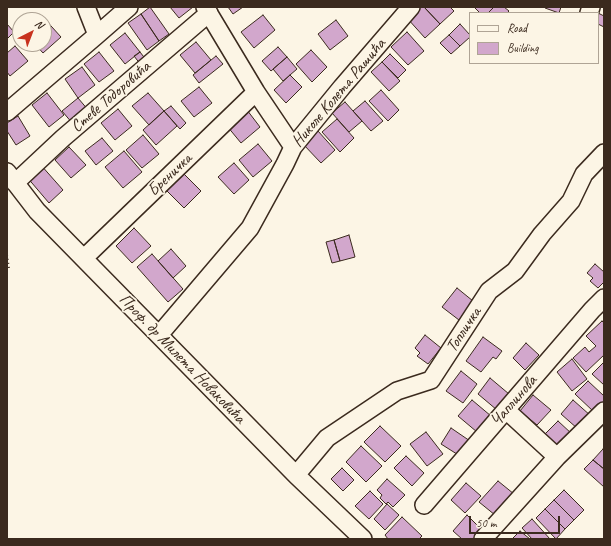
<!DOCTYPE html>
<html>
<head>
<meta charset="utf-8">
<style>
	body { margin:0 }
	#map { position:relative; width:611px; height:546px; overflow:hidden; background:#fcf5e5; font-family:Caveat,sans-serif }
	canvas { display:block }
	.frame { position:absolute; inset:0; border:8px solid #3b2a1e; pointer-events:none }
	.legend { position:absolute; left:469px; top:12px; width:130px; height:52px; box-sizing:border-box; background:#fcf5e5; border:1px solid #afa495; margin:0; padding:5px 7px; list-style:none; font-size:12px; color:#3b2a1e }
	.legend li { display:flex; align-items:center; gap:8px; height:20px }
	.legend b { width:20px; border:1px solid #afa495 }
	.north { position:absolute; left:12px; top:12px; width:40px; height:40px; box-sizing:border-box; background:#fcf5e5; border:1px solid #afa495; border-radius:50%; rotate:42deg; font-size:11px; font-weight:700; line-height:16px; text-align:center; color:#3b2a1e }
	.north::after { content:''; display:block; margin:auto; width:14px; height:18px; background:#c8321e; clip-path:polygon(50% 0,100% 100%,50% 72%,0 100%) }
	.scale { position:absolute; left:469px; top:516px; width:91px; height:18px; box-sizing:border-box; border:2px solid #3b2a1e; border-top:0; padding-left:5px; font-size:12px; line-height:14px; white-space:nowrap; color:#3b2a1e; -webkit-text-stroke:3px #fcf5e5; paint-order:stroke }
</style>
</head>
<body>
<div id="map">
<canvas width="611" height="546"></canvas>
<div class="frame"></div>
<ul class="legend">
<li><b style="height:5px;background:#fcf5e5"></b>Road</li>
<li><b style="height:11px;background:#d2a7cc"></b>Building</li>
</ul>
<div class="north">N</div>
<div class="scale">50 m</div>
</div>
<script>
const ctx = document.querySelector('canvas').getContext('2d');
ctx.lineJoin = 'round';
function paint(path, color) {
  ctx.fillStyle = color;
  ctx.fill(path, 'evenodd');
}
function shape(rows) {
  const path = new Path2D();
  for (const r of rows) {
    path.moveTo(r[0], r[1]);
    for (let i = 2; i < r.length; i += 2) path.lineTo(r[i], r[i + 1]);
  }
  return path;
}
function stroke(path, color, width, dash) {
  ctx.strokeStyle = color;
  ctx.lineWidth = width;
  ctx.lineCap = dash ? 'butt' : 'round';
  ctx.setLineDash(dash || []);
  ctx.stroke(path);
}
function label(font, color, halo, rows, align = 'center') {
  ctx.font = font + ' Caveat,sans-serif';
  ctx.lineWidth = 3.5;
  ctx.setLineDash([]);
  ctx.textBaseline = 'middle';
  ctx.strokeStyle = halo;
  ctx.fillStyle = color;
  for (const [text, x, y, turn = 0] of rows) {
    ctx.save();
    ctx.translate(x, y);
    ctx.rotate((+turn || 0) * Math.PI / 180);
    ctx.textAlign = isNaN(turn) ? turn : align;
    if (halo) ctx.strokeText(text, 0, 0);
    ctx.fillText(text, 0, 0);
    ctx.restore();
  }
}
const building = shape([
	[150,7,169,34,159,41,141,14,150,7],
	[170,7,193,7,179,18,170,7],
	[228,7,243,7,233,14,228,7],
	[419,7,424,7,440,24,425,38,407,18,419,7],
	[427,7,450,7,454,11,440,24,425,8,427,7],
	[474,7,494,7,488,13,480,13,474,7],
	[494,7,504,7,509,11,507,13,488,13,494,7],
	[546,7,561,7,559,13,545,8,546,7],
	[598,13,604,16,604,27,598,24,598,13],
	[141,14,159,41,147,50,128,23,141,14],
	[263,15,275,30,254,48,241,32,263,15],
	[42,16,61,37,43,53,35,44,44,44,44,20,38,20,42,16],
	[336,20,348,36,330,50,318,34,336,20],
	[7,24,14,32,7,39,7,24],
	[460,24,470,35,470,37,460,46,449,35,460,24],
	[407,32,424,51,408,65,391,47,407,32],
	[125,33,140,52,125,64,110,45,125,33],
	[449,35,460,46,451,54,440,43,449,35],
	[196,42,211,60,195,73,180,55,196,42],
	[15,46,28,61,10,76,7,72,7,53,15,46],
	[278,47,287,57,271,71,262,61,278,47],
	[311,50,327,67,312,82,296,64,311,50],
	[99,52,114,71,99,82,84,64,99,52],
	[140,52,147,61,141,65,134,56,140,52],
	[390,54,406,70,398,78,382,62,390,54],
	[216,56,223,64,199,83,193,75,216,56],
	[287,57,297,69,283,81,273,69,287,57],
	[382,62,400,81,389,91,371,72,382,62],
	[82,67,95,85,78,98,65,79,82,67],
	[290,75,302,87,286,103,274,90,290,75],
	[199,87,212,103,194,117,181,101,199,87],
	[381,90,399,110,388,121,369,101,381,90],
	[47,93,64,115,49,127,32,105,47,93],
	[148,93,164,111,149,125,132,106,148,93],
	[78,98,89,111,73,124,62,111,78,98],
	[365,101,383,121,371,131,353,111,365,101],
	[345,102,362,121,349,132,332,113,345,102],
	[171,106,186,123,180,129,164,111,171,106],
	[118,109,132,126,115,140,101,123,118,109],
	[247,110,260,127,241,143,227,126,247,110],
	[164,111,177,126,156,145,143,130,164,111],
	[18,116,30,136,16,145,7,131,7,123,18,116],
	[337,119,354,138,340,152,322,132,337,119],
	[318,131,335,150,321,163,303,144,318,131],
	[143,135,159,154,142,168,126,150,143,135],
	[102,138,113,151,96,165,85,151,102,138],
	[258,144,272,161,253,177,239,160,258,144],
	[69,147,86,165,71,178,55,160,69,147],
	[124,151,142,172,123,188,105,167,124,151],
	[234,163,249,180,234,194,218,177,234,163],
	[40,164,63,190,49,203,26,176,40,164],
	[181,171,201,191,184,208,164,188,181,171],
	[134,228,151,246,132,263,116,246,134,228],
	[349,235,355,257,340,261,334,240,349,235],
	[334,240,340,261,332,263,326,242,334,240],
	[171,249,186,266,173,278,158,261,171,249],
	[152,254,183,289,168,302,137,267,152,254],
	[595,264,604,272,604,282,598,288,590,281,593,278,587,273,595,264],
	[457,288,473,301,459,320,442,307,457,288],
	[602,321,604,323,604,355,586,372,573,358,585,347,589,352,596,346,586,336,602,321],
	[425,335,441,348,428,364,417,356,420,353,415,348,425,335],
	[483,337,502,351,496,359,493,357,481,372,466,361,483,337],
	[526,343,539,355,525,370,513,358,526,343],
	[572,359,587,379,572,391,557,372,572,359],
	[604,362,604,385,592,374,604,362],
	[461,371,477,384,463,403,446,391,461,371],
	[490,378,509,394,497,410,478,394,490,378],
	[588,381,604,396,604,402,594,412,575,394,588,381],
	[533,395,551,410,537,425,520,411,533,395],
	[472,400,491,416,477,432,458,416,472,400],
	[573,400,591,416,578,429,561,414,573,400],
	[558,421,572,434,558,449,544,435,558,421],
	[380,426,401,446,385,462,364,442,380,426],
	[451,428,470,441,460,456,441,444,451,428],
	[426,432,443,454,427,466,410,444,426,432],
	[361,446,382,466,366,482,346,462,361,446],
	[603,449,604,450,604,469,593,460,603,449],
	[406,456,424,473,412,486,394,468,406,456],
	[593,460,604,469,604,487,584,469,593,460],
	[342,468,354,480,343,491,331,479,342,468],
	[387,479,405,495,393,507,388,502,386,504,380,498,382,495,377,490,387,479],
	[498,481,514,494,495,515,479,502,498,481],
	[466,483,481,496,465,513,451,500,466,483],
	[564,490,584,510,574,520,554,500,564,490],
	[370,491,383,504,369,519,355,506,370,491],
	[554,500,574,520,565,529,545,509,554,500],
	[387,504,399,515,385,530,374,519,387,504],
	[545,509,565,529,556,539,536,518,545,509],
	[467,515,482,530,474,539,462,539,453,531,467,515],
	[402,517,422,536,419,539,388,539,385,535,402,517],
	[532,519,550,539,532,539,522,528,532,519],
	[520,531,530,539,512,539,520,531]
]);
const path = shape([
	[7,255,9,268,7,270]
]);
const minor = shape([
	[86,7,97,35],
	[205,7,256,92,293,147],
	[589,13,591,7],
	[7,112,97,35,129,7],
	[7,172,37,211,296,475,363,539],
	[15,183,63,138,209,13],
	[84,258,256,92],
	[159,335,250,228,285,164,293,147,342,87,411,7],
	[506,410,557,457],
	[296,475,327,438,397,391,431,380,489,291,515,271,542,234,571,201,584,174,604,153],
	[424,505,592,310,604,298],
	[483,539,557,457,604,411]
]);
const streetNames = [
	["Николе Колета Рашића",339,93,-50],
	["Стеве Тодоровића",111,97,-41],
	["Бреничка",170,175,-44],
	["Топличка",464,330,-57],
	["Проф. др Милета Новаковића",182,359,46],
	["Чаплинова",514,401,-49]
];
paint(building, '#d2a7cc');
stroke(building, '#3b2a1e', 1);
stroke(minor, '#3b2a1e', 20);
stroke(path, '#3b2a1e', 2, [1, 3]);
stroke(minor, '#fcf5e5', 17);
label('17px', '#3b2a1e', '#fcf5e5', streetNames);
</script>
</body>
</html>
